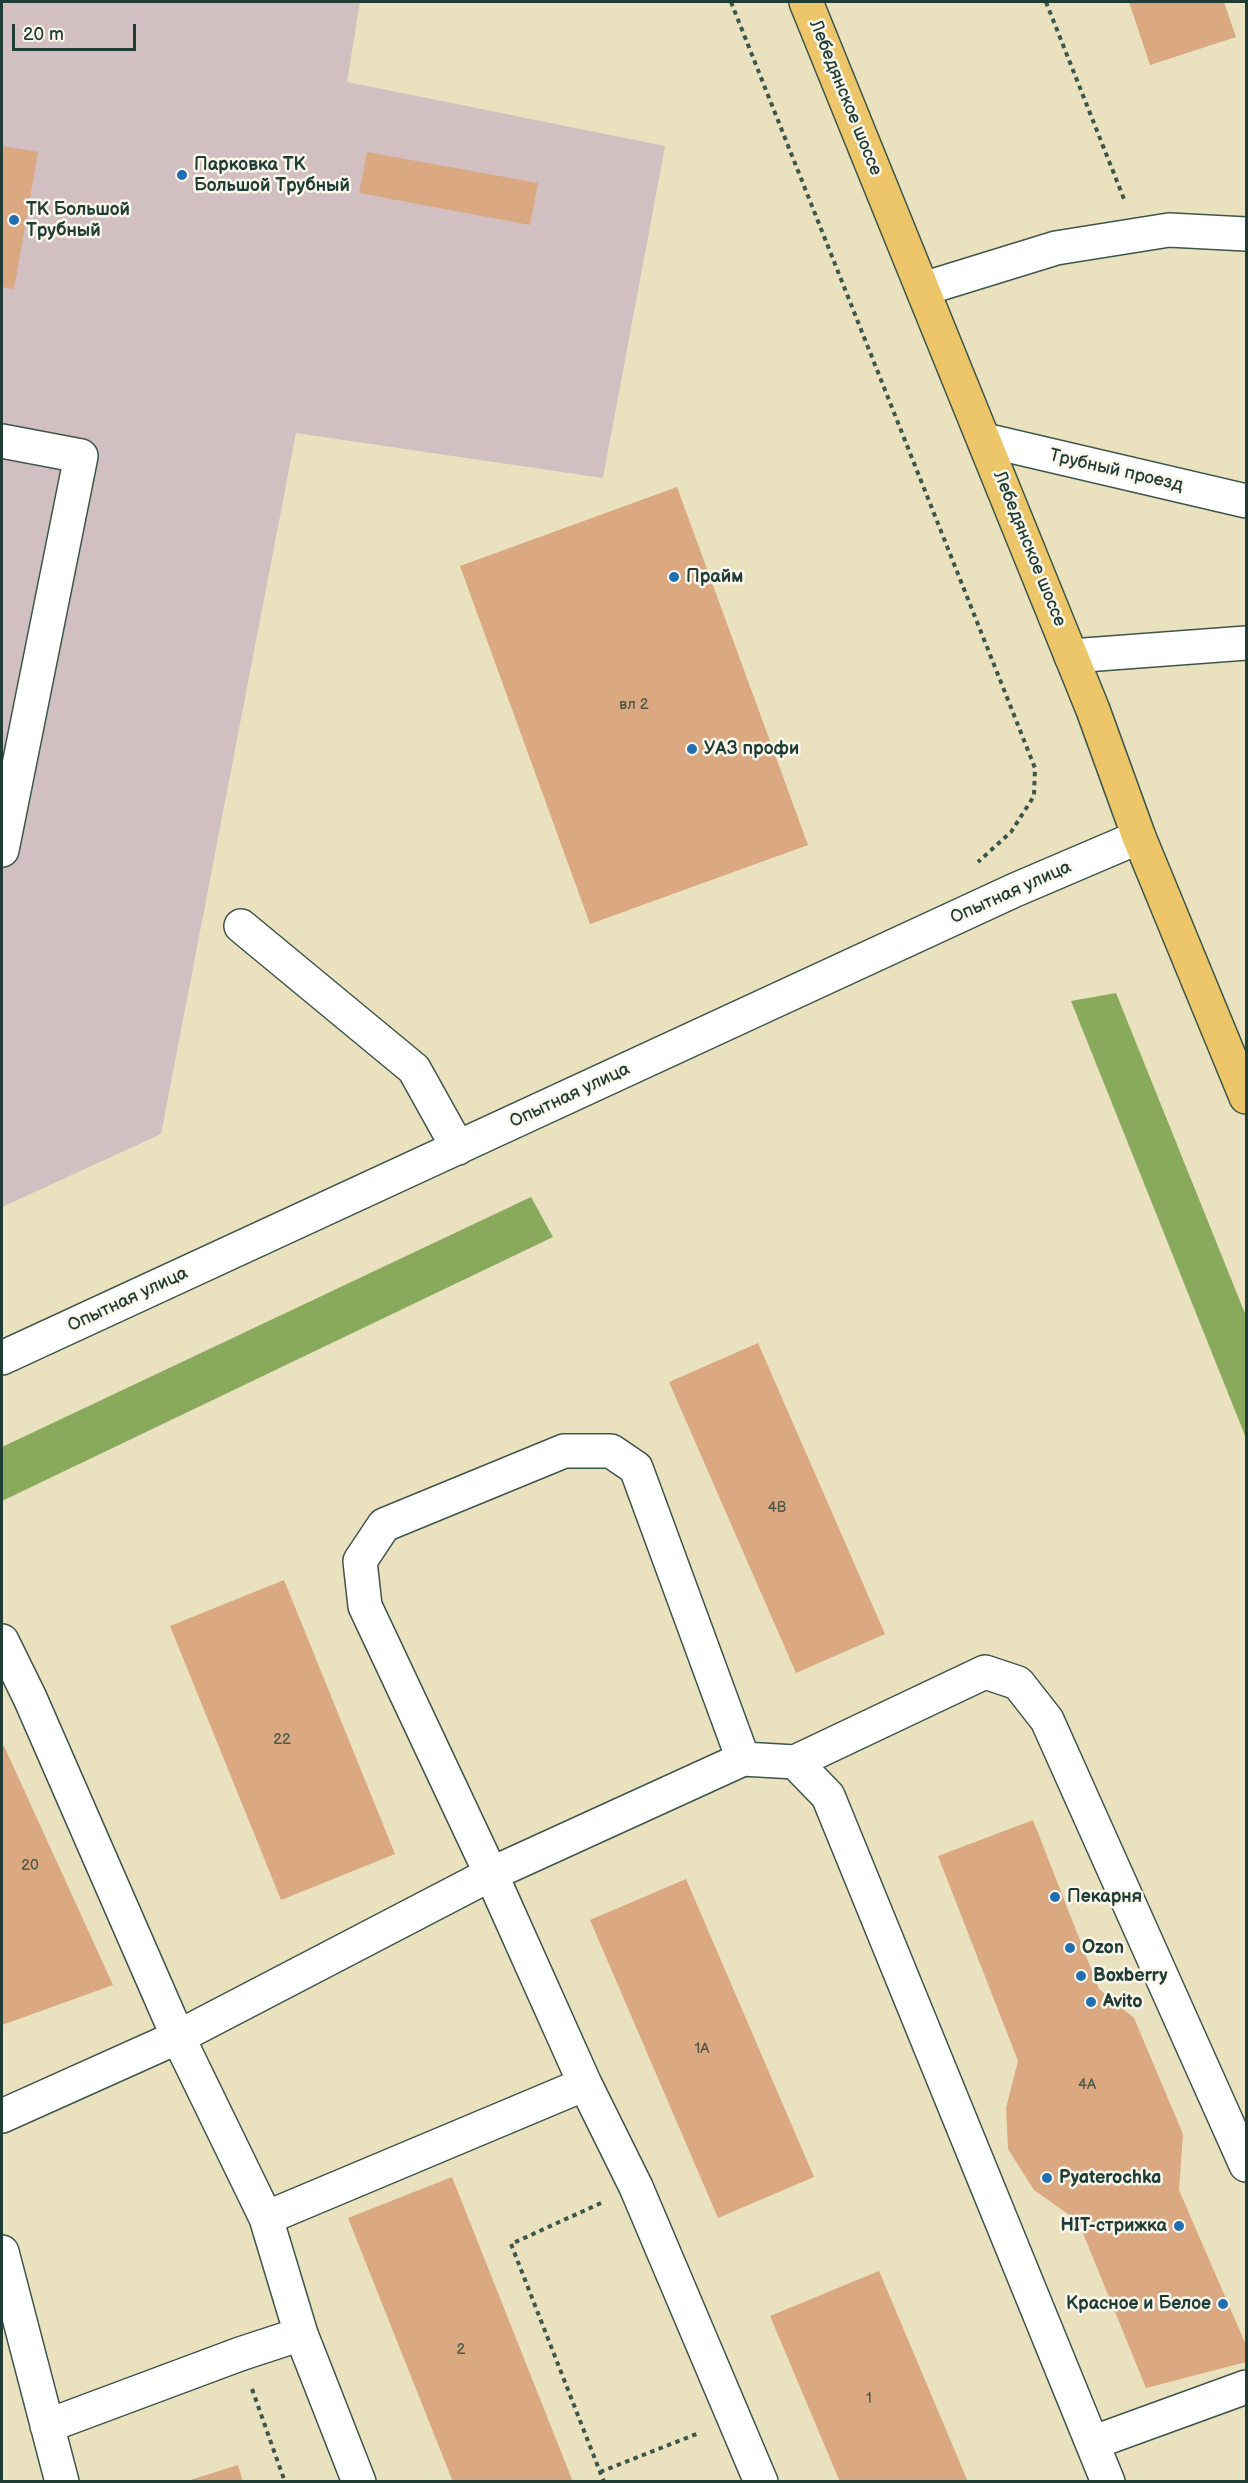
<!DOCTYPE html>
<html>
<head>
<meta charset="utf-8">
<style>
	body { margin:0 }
	#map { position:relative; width:1248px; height:2483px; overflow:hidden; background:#eae1bf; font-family:"Balsamiq Sans",sans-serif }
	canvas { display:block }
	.frame { position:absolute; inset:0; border:3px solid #1f3d34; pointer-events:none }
	.scale { position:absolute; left:12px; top:24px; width:124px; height:27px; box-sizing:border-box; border:3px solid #1f3d34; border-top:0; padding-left:8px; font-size:18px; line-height:21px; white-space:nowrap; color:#1f3d34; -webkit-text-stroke:4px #fbf7ec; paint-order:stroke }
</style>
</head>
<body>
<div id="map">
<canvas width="1248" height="2483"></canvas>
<div class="frame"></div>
<div class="scale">20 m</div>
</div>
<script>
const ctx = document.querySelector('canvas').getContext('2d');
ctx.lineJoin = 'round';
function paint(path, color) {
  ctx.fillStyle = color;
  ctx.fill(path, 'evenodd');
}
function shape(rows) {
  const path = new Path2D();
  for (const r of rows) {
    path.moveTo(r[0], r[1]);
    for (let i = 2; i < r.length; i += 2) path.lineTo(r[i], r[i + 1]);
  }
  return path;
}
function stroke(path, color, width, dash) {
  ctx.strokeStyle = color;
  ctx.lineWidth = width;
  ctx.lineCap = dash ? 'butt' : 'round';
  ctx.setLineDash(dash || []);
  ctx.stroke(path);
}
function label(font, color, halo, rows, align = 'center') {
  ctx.font = font + ' "Balsamiq Sans",sans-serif';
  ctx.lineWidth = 5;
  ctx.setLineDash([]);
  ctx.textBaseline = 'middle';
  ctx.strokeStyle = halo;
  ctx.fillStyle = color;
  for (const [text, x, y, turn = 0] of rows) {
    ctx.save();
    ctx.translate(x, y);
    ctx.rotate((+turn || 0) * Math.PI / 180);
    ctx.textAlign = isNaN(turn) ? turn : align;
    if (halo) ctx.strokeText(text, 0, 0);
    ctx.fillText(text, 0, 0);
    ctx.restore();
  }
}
const industrial = shape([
	[2,2,360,2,347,82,665,146,603,478,296,433,161,1134,2,1207]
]);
const forest = shape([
	[1116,993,1246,1316,1246,1438,1071,1001],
	[531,1197,553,1237,2,1501,2,1447]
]);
const building = shape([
	[1129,2,1224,2,1236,37,1150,65],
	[2,146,38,152,14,289,2,287],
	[367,152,538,183,530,225,359,193],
	[677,487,808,845,590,924,460,566],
	[758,1343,885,1634,796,1673,669,1382],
	[284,1580,395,1854,281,1900,170,1626],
	[4,1746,113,1985,2,2025,2,1747],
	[1033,1820,1099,1989,1134,2018,1183,2134,1179,2190,1246,2345,1246,2362,1146,2388,1078,2221,1034,2190,1008,2149,1006,2108,1018,2061,938,1856],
	[686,1879,814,2177,718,2218,590,1920],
	[452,2177,573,2482,453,2482,348,2218],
	[879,2271,968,2482,840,2482,770,2316],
	[238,2465,243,2482,187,2482,187,2481]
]);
const path = shape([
	[731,2,1035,768,1034,796,1011,832,978,862],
	[1046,2,1124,199],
	[601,2203,511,2244,604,2482],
	[252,2389,285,2482],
	[600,2472,699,2433]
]);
const minor = shape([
	[923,289,1056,248,1169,230,1246,234],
	[985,440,1246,501],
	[2,441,81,456,2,850],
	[1071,656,1246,643],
	[241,926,414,1069,458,1148],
	[2,1358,1015,890,1139,837],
	[2,1641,30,1698,178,2037,266,2218,301,2334,359,2482],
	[743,1759,636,1468,611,1451,564,1451,384,1525,360,1561,365,1606,491,1874,585,2084,636,2187,761,2482],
	[795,1762,985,1672,1018,1683,1047,1720,1246,2165],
	[2,2116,178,2037,491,1874,743,1759,795,1762,828,1796,1108,2482],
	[266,2218,585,2084],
	[2,2252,62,2482],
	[47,2426,240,2354,301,2334],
	[1092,2443,1246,2387]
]);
const major = shape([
	[806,2,1093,710,1139,837,1246,1097]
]);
const markers = [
	[182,175,6,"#1f6fb2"],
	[14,220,6,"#1f6fb2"],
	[674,577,6,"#1f6fb2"],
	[692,749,6,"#1f6fb2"],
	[1055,1897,6,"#1f6fb2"],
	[1070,1948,6,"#1f6fb2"],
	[1081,1976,6,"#1f6fb2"],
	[1091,2002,6,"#1f6fb2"],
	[1047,2178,6,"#1f6fb2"],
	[1179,2226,6,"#1f6fb2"],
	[1223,2304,6,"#1f6fb2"]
];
const numberNames = [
	["вл 2",634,705],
	["4В",777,1508],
	["22",282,1740],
	["20",30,1866],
	["1А",702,2049],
	["4А",1087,2085],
	["2",461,2350],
	["1",869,2399]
];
const streetNames = [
	["Лебедянское шоссе",845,98,68],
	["Трубный проезд",1116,471,13],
	["Лебедянское шоссе",1029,549,68],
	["Опытная улица",1011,893,-24],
	["Опытная улица",570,1096,-25],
	["Опытная улица",128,1300,-25]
];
const poiNames = [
	["Парковка ТК",194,165],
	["Большой Трубный",194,186],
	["ТК Большой",26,210],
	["Трубный",26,231],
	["Прайм",686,577],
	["УАЗ профи",704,749],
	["Пекарня",1067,1897],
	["Ozon",1082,1948],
	["Boxberry",1093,1976],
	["Avito",1103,2002],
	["Pyaterochka",1059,2178],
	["HIT-стрижка",1167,2226,"right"],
	["Красное и Белое",1211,2304,"right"]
];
paint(industrial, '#d2bfc1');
paint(forest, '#89aa5d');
paint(building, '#daa881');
stroke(minor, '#3d5649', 36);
stroke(major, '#3d5649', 36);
stroke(path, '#3d5649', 4, [4.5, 4.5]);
stroke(minor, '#fff', 33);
stroke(major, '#ecc669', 33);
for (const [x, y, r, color] of markers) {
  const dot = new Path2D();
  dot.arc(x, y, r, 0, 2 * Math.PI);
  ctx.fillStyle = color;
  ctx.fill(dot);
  stroke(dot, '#fbf7ec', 2);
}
label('15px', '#4e5847', null, numberNames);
label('18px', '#1f3d34', '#fbf7ec', streetNames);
label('bold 18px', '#1f3d34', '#fbf7ec', poiNames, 'left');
</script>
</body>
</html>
